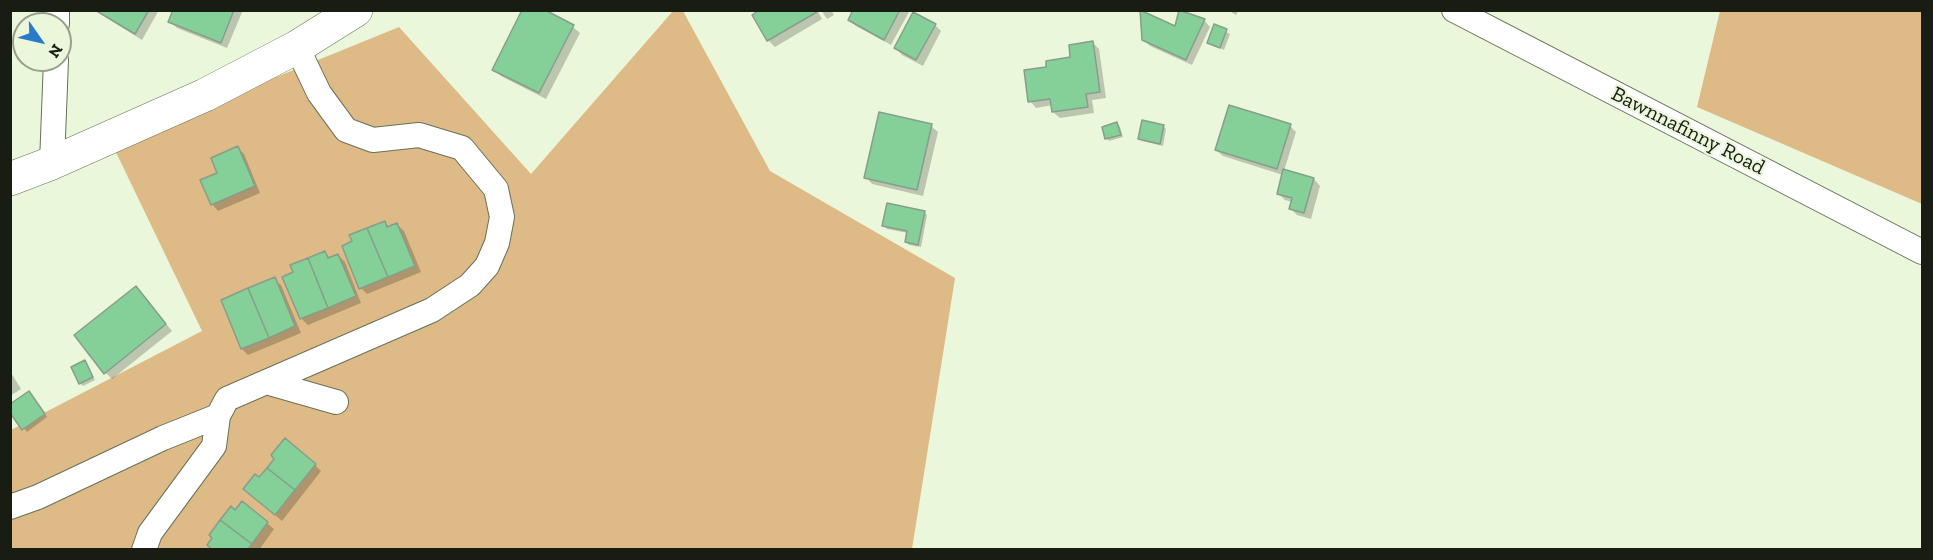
<!DOCTYPE html>
<html>
<head>
<meta charset="utf-8">
<style>
	body { margin:0 }
	#map { position:relative; width:1933px; height:560px; overflow:hidden; background:#ebf7db; font-family:"Zilla Slab",serif }
	canvas { display:block }
	.frame { position:absolute; inset:0; border:12px solid #181c13; pointer-events:none }
	.north { position:absolute; left:12px; top:12px; width:60px; height:60px; box-sizing:border-box; background:#ebf7db; border:2px solid #979f8b; border-radius:50%; rotate:124deg; font-size:16px; font-weight:700; line-height:24px; text-align:center; color:#181c13 }
	.north::after { content:''; display:block; margin:auto; width:21px; height:27px; background:#297bca; clip-path:polygon(50% 0,100% 100%,50% 72%,0 100%) }
</style>
</head>
<body>
<div id="map">
<canvas width="1933" height="560"></canvas>
<div class="frame"></div>
<div class="north">N</div>
</div>
<script>
const ctx = document.querySelector('canvas').getContext('2d');
ctx.lineJoin = 'round';
function paint(path, color) {
  ctx.fillStyle = color;
  ctx.fill(path, 'evenodd');
}
function shape(rows) {
  const path = new Path2D();
  for (const r of rows) {
    path.moveTo(r[0], r[1]);
    for (let i = 2; i < r.length; i += 2) path.lineTo(r[i], r[i + 1]);
  }
  return path;
}
function stroke(path, color, width, dash) {
  ctx.strokeStyle = color;
  ctx.lineWidth = width;
  ctx.lineCap = dash ? 'butt' : 'round';
  ctx.setLineDash(dash || []);
  ctx.stroke(path);
}
function label(font, color, halo, rows, align = 'center') {
  ctx.font = font + ' "Zilla Slab",serif';
  ctx.lineWidth = 4.5;
  ctx.setLineDash([]);
  ctx.textBaseline = 'middle';
  ctx.strokeStyle = halo;
  ctx.fillStyle = color;
  for (const [text, x, y, turn = 0] of rows) {
    ctx.save();
    ctx.translate(x, y);
    ctx.rotate((+turn || 0) * Math.PI / 180);
    ctx.textAlign = isNaN(turn) ? turn : align;
    if (halo) ctx.strokeText(text, 0, 0);
    ctx.fillText(text, 0, 0);
    ctx.restore();
  }
}
const green = shape([
	[673,11,683,11,770,171,955,278,912,549,11,550,11,430,202,331,112,144,399,27,531,174],
	[1720,11,1922,11,1922,204,1697,107]
]);
const shadow = shape([
	[94,10,159,10,142,40],
	[174,10,243,10,227,48,177,28,170,21],
	[762,10,817,10,822,19,775,47,768,40,754,15],
	[821,10,831,10,834,15,827,19],
	[855,10,910,10,891,45,856,26,849,20],
	[1228,10,1239,10,1236,15],
	[1204,20,1210,27,1192,65,1150,46,1143,39],
	[935,25,941,31,923,66,902,55,896,48],
	[1215,26,1230,34,1224,50,1209,42],
	[573,27,580,33,546,99,501,76,494,69],
	[1093,43,1099,49,1106,98,1092,100,1094,113,1060,118,1053,112,1053,105,1036,108,1030,101,1048,69,1072,59],
	[1117,124,1120,127,1123,137,1109,141,1106,138],
	[931,126,938,132,923,196,872,184,866,177],
	[1163,126,1166,129,1163,146,1142,141,1139,138],
	[1290,126,1296,132,1284,171,1314,179,1320,186,1311,219,1297,215,1291,209,1292,202,1285,200,1278,193,1283,175,1223,156,1216,150],
	[238,148,244,154,260,193,218,211,212,204,219,174],
	[924,212,927,215,921,247,909,245,906,242,908,233,887,229,884,226],
	[384,222,390,228,397,225,404,231,421,272,367,294,361,288],
	[325,253,330,258,338,255,345,262,361,303,308,325,301,318],
	[274,279,281,285,301,333,248,355,242,349],
	[142,294,172,331,112,379,106,373],
	[85,362,95,380,83,386,80,383],
	[10,371,21,389,10,396],
	[32,395,47,417,27,432,10,410],
	[315,465,321,471,282,521,245,489,259,480],
	[267,523,274,529,259,550,213,550]
]);
const building = shape([
	[95,10,149,10,135,34,95,10],
	[173,10,234,10,221,43,168,22,173,10],
	[522,10,545,10,574,25,539,93,492,70,522,10],
	[759,10,816,10,817,12,767,41,752,15,759,10],
	[853,10,900,10,884,40,848,20,853,10],
	[1140,10,1175,26,1179,10,1205,19,1186,60,1142,40,1140,10],
	[913,12,936,24,916,60,894,48,913,12],
	[1214,24,1227,29,1220,48,1207,43,1214,24],
	[1093,41,1100,92,1086,94,1088,107,1052,112,1050,99,1028,102,1024,70,1046,67,1046,61,1070,57,1069,45,1093,41],
	[1229,105,1291,124,1277,169,1215,150,1229,105],
	[879,112,932,124,917,190,864,178,879,112],
	[1142,120,1164,125,1160,144,1138,139,1142,120],
	[1117,122,1121,135,1105,139,1102,127,1117,122],
	[238,146,255,186,211,205,200,180,217,173,211,158,238,146],
	[1283,169,1314,178,1304,213,1289,209,1292,198,1277,194,1283,169],
	[887,203,925,211,918,245,905,242,907,231,882,226,887,203],
	[385,221,387,227,397,223,415,266,388,277,367,228,385,221],
	[367,228,388,277,359,289,342,246,352,241,349,235,367,228],
	[325,251,328,258,338,254,356,296,328,308,308,258,325,251],
	[308,258,328,308,300,319,282,277,293,272,290,265,308,258],
	[275,277,295,326,269,338,248,288,275,277],
	[136,286,166,324,104,374,74,335,136,286],
	[248,288,269,338,241,349,221,300,248,288],
	[85,360,93,377,79,384,71,367,85,360],
	[29,391,45,414,22,430,10,413,10,404,29,391],
	[285,438,316,464,295,490,267,468,274,459,271,455,285,438],
	[267,468,295,490,275,515,243,489,255,474,259,477,267,468],
	[242,501,268,522,252,544,220,520,231,506,235,510,242,501],
	[220,520,252,544,247,550,213,550,207,545,212,538,209,535,220,520]
]);
const street = shape([
	[1454,10,1922,252],
	[57,24,57,10],
	[52,163,56,60],
	[266,382,336,402],
	[10,507,38,497,163,438,218,416,227,399,432,310,470,285,487,266,497,243,502,217,496,189,462,148,419,135,373,140,346,130,319,93,297,47],
	[144,550,150,533,214,446,218,416]
]);
const secondary = shape([
	[10,179,52,163,205,95,297,47,356,10]
]);
const streetNames = [
	["Bawnnafinny Road",1688,131,27]
];
paint(green, '#ddba86');
paint(shadow, '#0003');
paint(building, '#85cf98');
stroke(building, '#869e8b', 1.5);
stroke(street, '#68725a', 26);
stroke(secondary, '#68725a', 34);
stroke(street, '#fff', 24);
stroke(secondary, '#fff', 33);
label('21px', '#181c13', '#ebf7db', streetNames);
</script>
</body>
</html>
